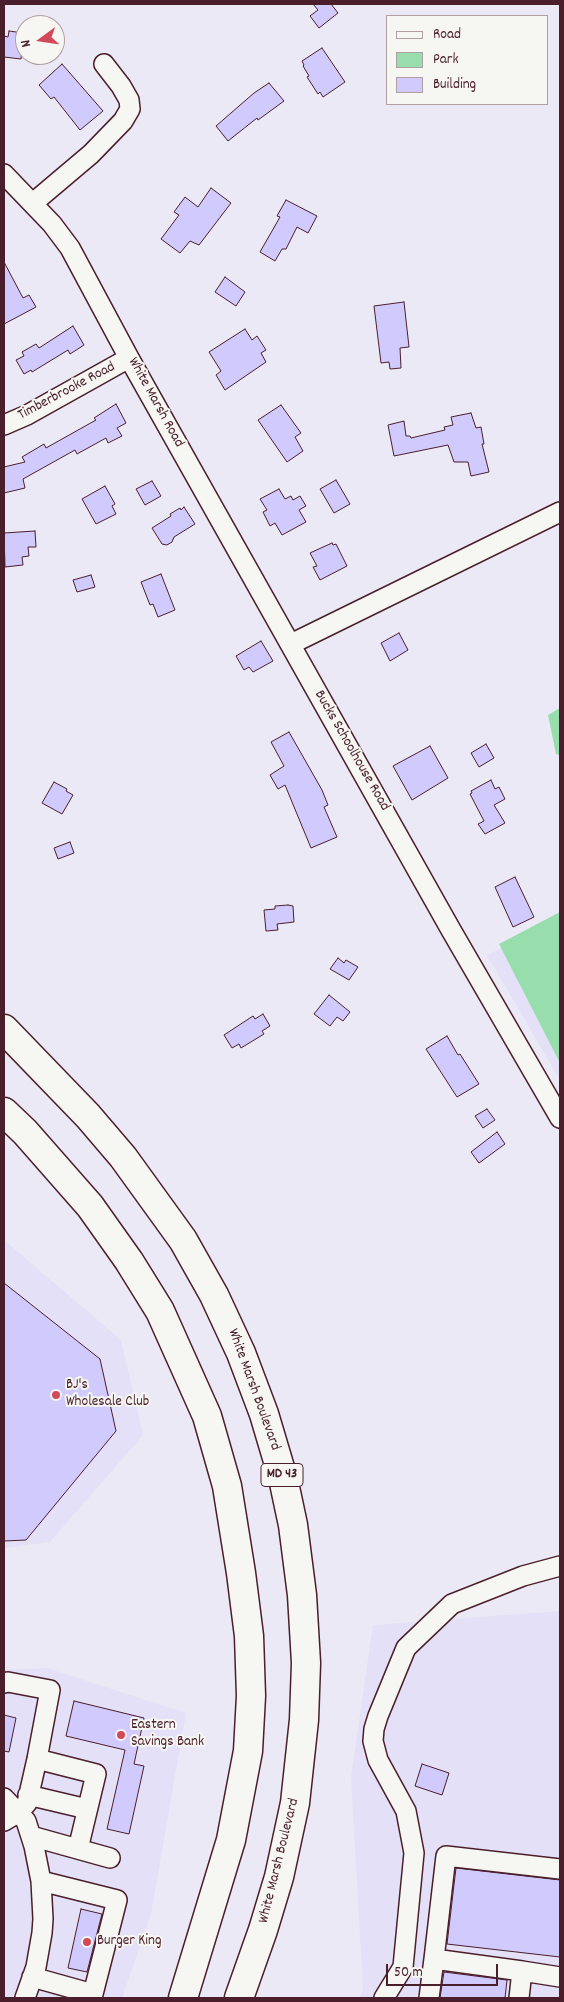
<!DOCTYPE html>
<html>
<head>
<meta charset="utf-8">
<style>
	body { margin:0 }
	#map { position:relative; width:564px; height:2002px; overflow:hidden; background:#ebe9f5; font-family:Dekko,sans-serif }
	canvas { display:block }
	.frame { position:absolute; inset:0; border:5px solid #4a1f2b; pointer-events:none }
	.legend { position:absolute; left:386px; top:15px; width:162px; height:90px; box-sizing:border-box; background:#f6f6f2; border:1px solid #b1a0a2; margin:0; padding:6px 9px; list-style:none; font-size:15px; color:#4a1f2b }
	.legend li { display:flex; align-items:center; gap:10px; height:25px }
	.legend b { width:25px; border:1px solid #b1a0a2 }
	.north { position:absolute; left:15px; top:15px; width:50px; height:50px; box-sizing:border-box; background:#f6f6f2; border:1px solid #b1a0a2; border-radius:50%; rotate:256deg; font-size:14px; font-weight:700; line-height:20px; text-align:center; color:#4a1f2b }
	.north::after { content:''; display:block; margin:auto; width:18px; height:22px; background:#d1495b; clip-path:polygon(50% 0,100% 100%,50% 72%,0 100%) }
	.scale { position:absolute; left:386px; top:1964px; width:112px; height:22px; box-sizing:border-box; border:2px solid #4a1f2b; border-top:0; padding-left:6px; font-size:15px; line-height:18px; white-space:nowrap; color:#4a1f2b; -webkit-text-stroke:4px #f6f6f2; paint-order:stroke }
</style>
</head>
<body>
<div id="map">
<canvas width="564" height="2002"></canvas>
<div class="frame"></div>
<ul class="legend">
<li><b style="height:6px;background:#f6f6f2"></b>Road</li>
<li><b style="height:14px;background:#98deac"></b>Park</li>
<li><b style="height:14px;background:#d0cafd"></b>Building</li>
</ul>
<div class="north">N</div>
<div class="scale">50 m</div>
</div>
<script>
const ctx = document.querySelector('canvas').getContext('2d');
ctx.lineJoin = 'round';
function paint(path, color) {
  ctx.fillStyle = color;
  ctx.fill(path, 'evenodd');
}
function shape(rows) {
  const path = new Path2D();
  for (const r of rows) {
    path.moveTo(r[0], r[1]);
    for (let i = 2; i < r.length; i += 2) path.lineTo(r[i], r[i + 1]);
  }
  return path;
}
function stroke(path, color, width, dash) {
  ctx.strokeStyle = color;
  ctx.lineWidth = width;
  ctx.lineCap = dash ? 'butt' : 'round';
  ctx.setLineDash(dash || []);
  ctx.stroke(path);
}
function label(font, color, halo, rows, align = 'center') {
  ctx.font = font + ' Dekko,sans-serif';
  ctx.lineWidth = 4;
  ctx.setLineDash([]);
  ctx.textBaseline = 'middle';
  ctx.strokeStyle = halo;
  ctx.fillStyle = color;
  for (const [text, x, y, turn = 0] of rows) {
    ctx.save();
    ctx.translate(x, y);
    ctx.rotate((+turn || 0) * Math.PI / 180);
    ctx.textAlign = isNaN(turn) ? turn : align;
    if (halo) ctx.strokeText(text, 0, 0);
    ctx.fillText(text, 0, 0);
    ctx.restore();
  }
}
const built = shape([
	[560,921,560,1080,487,955],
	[4,1240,121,1340,143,1435,50,1542,4,1548],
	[560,1611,560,1998,359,1998,363,1989,351,1777,373,1625],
	[47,1668,186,1713,151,1914,122,1998,4,1998,4,1670]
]);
const green = shape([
	[560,708,560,755,556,754,548,715],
	[560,912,560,1063,499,944]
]);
const building = shape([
	[313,4,331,4,338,13,319,28,310,16,318,10,313,4],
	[9,31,23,33,21,59,4,57,4,36,8,37,9,31],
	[322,48,345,82,323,97,320,92,318,94,307,77,309,76,303,66,304,65,302,61,322,48],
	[62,64,103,111,80,130,54,97,51,99,39,85,62,64],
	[269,83,284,101,258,120,257,118,228,141,216,126,254,93,269,83],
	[211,188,231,203,199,245,190,241,180,253,161,239,179,215,174,212,185,197,198,207,211,188],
	[286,200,317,216,308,233,297,227,286,249,282,249,275,261,260,252,280,217,277,216,286,200],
	[4,262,23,298,29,295,36,307,4,324,4,262],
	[225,277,245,292,236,306,215,292,225,277],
	[404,302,409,347,400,348,401,368,390,369,389,362,381,363,374,306,404,302],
	[73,326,84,345,70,354,68,350,32,372,31,370,24,374,16,360,24,356,22,352,36,344,39,348,73,326],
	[245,329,252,340,257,336,266,350,261,353,266,362,225,390,216,375,221,371,209,352,245,329],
	[116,404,126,423,117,428,122,436,108,443,106,438,77,454,75,450,23,479,25,488,4,493,4,467,25,462,22,457,44,444,46,448,96,420,94,418,116,404],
	[281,405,301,433,295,437,303,451,287,462,258,420,281,405],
	[471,413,476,428,481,427,484,444,482,444,489,472,471,476,468,462,454,462,448,445,394,456,388,425,404,421,406,436,410,436,411,438,445,430,444,427,453,425,451,417,471,413],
	[336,480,350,504,334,513,320,489,336,480],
	[152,481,161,496,145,505,136,489,152,481],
	[105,486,115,504,112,506,116,514,96,524,82,499,105,486],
	[279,489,285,499,291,496,293,500,300,496,306,506,299,510,306,522,282,535,275,523,270,526,263,512,267,510,260,499,279,489],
	[184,507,195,524,174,537,172,542,167,545,162,544,152,528,171,516,170,514,180,508,181,510,184,507],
	[35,531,36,547,28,547,29,556,22,557,23,565,5,567,4,533,35,531],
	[332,543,333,545,336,544,347,566,320,580,313,567,317,566,310,553,332,543],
	[161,574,175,610,158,617,153,604,150,605,141,582,161,574],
	[91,575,95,587,77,592,73,580,91,575],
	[399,633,408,650,390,661,381,643,399,633],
	[261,641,273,661,253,672,249,667,244,670,236,656,261,641],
	[289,732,322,790,328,805,324,807,337,837,311,848,285,785,278,789,270,775,284,766,271,742,289,732],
	[486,744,494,758,479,767,471,753,486,744],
	[430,746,448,778,412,800,393,766,430,746],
	[491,780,495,789,499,787,505,799,494,805,505,823,485,834,478,824,484,821,470,794,472,793,471,791,491,780],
	[54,782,67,789,66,791,73,795,62,814,42,803,54,782],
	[70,842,74,853,58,859,54,848,70,842],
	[515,877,534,917,513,927,495,887,515,877],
	[288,905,293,906,294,922,277,924,278,930,266,931,264,910,275,909,275,906,288,905],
	[338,958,344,963,346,960,358,967,349,980,330,969,338,958],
	[329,995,350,1012,343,1021,337,1017,330,1026,314,1014,329,995],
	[263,1014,270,1026,262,1031,264,1034,241,1048,239,1044,232,1048,224,1035,253,1016,255,1019,263,1014],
	[447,1036,458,1055,460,1054,479,1084,457,1097,426,1049,447,1036],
	[487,1109,495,1120,483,1128,475,1116,487,1109],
	[497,1132,505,1144,479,1163,471,1152,497,1132],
	[4,1283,100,1359,116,1431,26,1540,4,1541,4,1283],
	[74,1701,144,1718,134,1764,144,1766,129,1834,107,1829,125,1750,66,1736,74,1701],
	[4,1715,16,1718,9,1752,4,1751,4,1715],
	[422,1764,449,1773,442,1795,415,1786,422,1764],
	[456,1868,560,1880,560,1957,447,1944,456,1868],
	[81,1909,102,1914,87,1972,68,1968,81,1909],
	[444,1972,507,1980,505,1998,440,1998,444,1972]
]);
const minor = shape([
	[4,174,52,224,70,248,129,358,451,930,560,1118],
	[33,203,91,154,123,121,130,109,129,100,121,86,104,64],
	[4,425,27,415,129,358],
	[291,644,560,512],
	[4,1683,8,1682,50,1690,37,1759,27,1803,19,1812,4,1821],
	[37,1759,96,1774,78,1849],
	[28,1795,87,1809],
	[4,1798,26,1821,34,1846,41,1881,43,1919,42,1933,36,1967,25,1998],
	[31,1836,110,1858],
	[41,1881,117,1900,92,1998],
	[522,1971,434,1959,446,1856,560,1869],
	[32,1977,93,1994],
	[384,1998,403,1967,414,1853,406,1811,378,1760,373,1741,374,1729,378,1716,406,1648,452,1604,523,1576,560,1566],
	[429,1998,434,1959],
	[519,1998,522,1971,560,1977]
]);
const highway = shape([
	[4,1029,88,1116,123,1157,183,1240,214,1295,241,1353,264,1414,283,1478,293,1525,302,1595,306,1663,304,1720,295,1803,279,1877,263,1930,239,1998],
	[4,1112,25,1132,90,1206,129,1261,160,1311,207,1416,227,1486,241,1573,249,1636,251,1696,248,1751,231,1840,183,1998]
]);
const markers = [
	[56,1395,5,"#d1495b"],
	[121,1735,5,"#d1495b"],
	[87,1942,5,"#d1495b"]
];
const shields = [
	[282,1475,42]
];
const shieldNames = [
	["MD 43",282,1475]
];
const streetNames = [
	["Timberbrooke Road",67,392,-28],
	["White Marsh Road",155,403,61],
	["Bucks Schoolhouse Road",351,751,60],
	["White Marsh Boulevard",253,1390,70],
	["White Marsh Boulevard",280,1861,-76]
];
const poiNames = [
	["BJ's",66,1386],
	["Wholesale Club",66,1403],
	["Eastern",131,1726],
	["Savings Bank",131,1743],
	["Burger King",97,1942]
];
paint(built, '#e3e0f7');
paint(green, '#98deac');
paint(building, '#d0cafd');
stroke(building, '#4a1f2b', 1);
stroke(minor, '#4a1f2b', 22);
stroke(highway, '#4a1f2b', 31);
stroke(minor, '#f6f6f2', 19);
stroke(highway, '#f6f6f2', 28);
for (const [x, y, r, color] of markers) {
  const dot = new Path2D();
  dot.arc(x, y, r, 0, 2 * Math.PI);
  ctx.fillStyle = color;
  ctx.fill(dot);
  stroke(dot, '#f6f6f2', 2);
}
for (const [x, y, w] of shields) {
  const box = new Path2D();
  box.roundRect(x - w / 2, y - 11.5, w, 23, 4);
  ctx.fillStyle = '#f6f6f2';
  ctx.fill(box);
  stroke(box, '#4a1f2b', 1);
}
label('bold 14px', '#4a1f2b', null, shieldNames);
label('15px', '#4a1f2b', '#f6f6f2', streetNames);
label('15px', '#4a1f2b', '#f6f6f2', poiNames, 'left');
</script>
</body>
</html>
